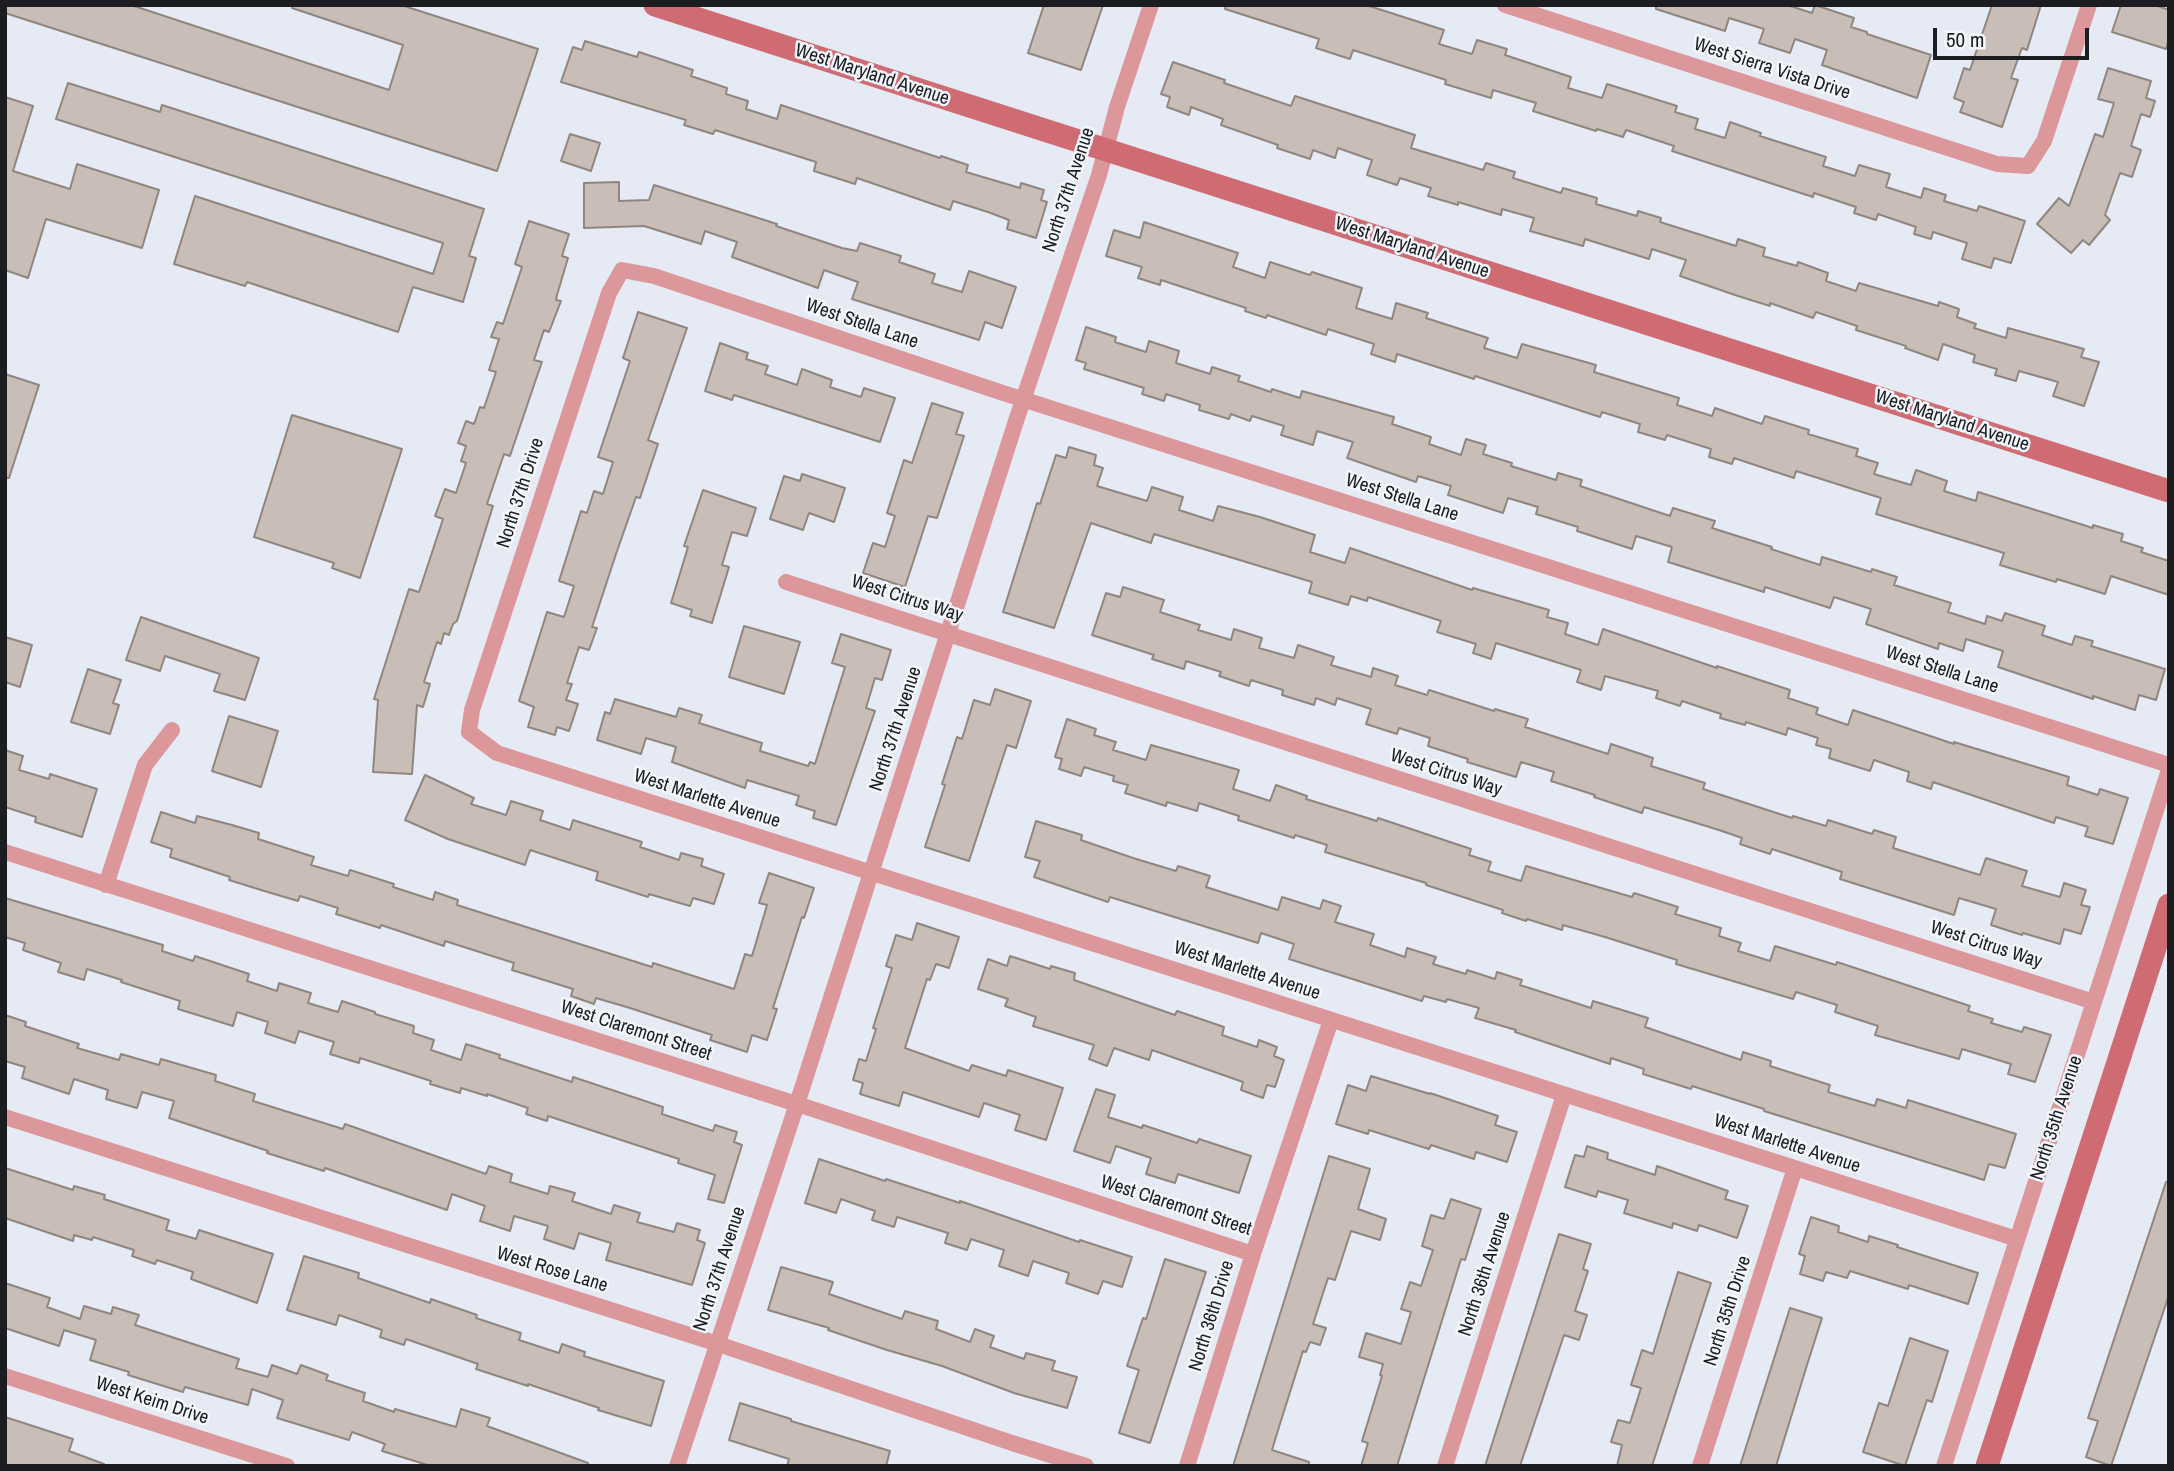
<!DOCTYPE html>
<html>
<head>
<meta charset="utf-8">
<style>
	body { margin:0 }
	#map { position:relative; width:2174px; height:1471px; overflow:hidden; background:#e6eaf5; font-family:"Archivo Narrow",sans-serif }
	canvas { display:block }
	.frame { position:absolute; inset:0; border:7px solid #1b1d20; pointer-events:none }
	.scale { position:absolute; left:1933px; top:28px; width:156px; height:32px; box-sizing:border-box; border:4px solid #1b1d20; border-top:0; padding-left:9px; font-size:21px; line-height:24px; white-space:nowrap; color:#1b1d20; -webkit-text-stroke:5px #f5f7fe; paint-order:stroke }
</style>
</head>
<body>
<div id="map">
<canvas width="2174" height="1471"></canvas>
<div class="frame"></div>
<div class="scale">50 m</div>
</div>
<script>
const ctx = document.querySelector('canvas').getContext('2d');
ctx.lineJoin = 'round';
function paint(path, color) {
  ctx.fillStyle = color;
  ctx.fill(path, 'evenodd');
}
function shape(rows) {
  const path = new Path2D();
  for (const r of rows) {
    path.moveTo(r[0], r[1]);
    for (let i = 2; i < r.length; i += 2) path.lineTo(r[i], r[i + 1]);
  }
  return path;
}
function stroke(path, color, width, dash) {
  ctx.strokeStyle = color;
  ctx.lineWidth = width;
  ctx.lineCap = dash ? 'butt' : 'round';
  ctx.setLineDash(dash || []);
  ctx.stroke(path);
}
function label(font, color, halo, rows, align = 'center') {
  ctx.font = font + ' "Archivo Narrow",sans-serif';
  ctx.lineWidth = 5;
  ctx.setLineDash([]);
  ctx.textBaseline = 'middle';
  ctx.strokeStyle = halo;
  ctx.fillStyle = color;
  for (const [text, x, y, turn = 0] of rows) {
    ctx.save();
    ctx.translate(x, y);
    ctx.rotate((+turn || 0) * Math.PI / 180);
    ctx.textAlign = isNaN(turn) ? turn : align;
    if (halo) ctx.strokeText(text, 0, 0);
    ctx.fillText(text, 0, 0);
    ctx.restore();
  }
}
const building = shape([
	[5,5,131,5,389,90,403,45,292,8,293,5,401,5,538,49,497,171,5,13,5,5],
	[1044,5,1103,5,1081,70,1028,53,1044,5],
	[1226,5,1366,5,1444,30,1439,44,1472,54,1477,40,1507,49,1505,55,1571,77,1568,88,1602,98,1607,84,1677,106,1675,112,1698,119,1695,129,1725,138,1730,122,1761,133,1760,136,1826,157,1823,166,1855,176,1859,165,1890,174,1886,187,1921,198,1924,188,1946,195,1944,201,1977,211,1979,206,2025,221,2011,263,1994,258,1991,268,1962,259,1967,243,1933,232,1931,239,1914,234,1916,227,1878,214,1876,220,1854,213,1856,207,1814,193,1813,197,1672,151,1674,146,1626,130,1623,137,1597,129,1596,131,1533,111,1536,103,1493,90,1491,98,1445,84,1446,80,1353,50,1350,59,1316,48,1319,39,1225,9,1226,5],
	[1656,5,1787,5,1812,13,1815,5,1854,18,1851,27,1867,32,1867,34,1931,55,1917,98,1822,65,1827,50,1795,39,1790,53,1759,43,1764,29,1729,18,1725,31,1656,9,1656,5],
	[1992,5,2041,5,2027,50,2022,48,2011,78,2018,80,2002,127,1960,112,1964,102,1954,98,1964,68,1970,70,1992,5],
	[2121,5,2155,5,2169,10,2169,39,2166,49,2112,32,2121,5],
	[585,41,637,57,639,52,693,70,691,76,727,88,726,94,748,101,746,109,777,119,781,105,940,158,941,156,968,165,966,172,1020,188,1021,183,1044,190,1041,200,1047,202,1036,238,1007,229,1009,220,988,212,953,201,950,210,857,178,855,184,814,171,816,162,715,130,713,134,684,125,686,120,561,82,573,47,582,50,585,41],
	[1173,62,1225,80,1224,83,1291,106,1295,96,1415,135,1411,148,1483,170,1486,163,1515,172,1513,178,1561,193,1563,188,1597,198,1596,204,1637,216,1638,211,1661,218,1660,222,1736,246,1738,239,1765,248,1763,256,1797,266,1798,262,1828,273,1826,281,1856,291,1859,283,1938,306,1939,302,1959,309,1957,317,1976,324,1974,328,2006,338,2008,328,2084,349,2081,357,2099,362,2084,406,2053,396,2058,382,2019,371,2016,381,1995,375,1997,369,1973,362,1975,355,1943,344,1938,360,1905,348,1906,346,1856,330,1857,326,1816,312,1813,318,1770,303,1770,306,1738,296,1680,276,1686,260,1652,249,1649,259,1585,239,1583,246,1530,231,1534,218,1502,209,1501,215,1458,202,1458,205,1428,196,1431,188,1400,178,1397,185,1367,175,1372,160,1338,148,1335,158,1313,150,1310,159,1277,148,1278,145,1221,125,1223,119,1191,107,1189,115,1167,107,1170,97,1161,94,1173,62],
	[2108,68,2151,81,2146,98,2155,101,2150,117,2141,114,2131,146,2141,150,2132,177,2120,173,2105,215,2110,220,2089,245,2083,240,2071,253,2037,224,2059,198,2069,206,2095,134,2103,137,2114,103,2098,99,2108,68],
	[68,83,160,112,162,105,484,209,469,256,476,258,463,302,413,287,398,332,247,282,245,286,174,264,195,196,433,274,443,243,56,119,68,83],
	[5,97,33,106,13,171,70,189,77,164,159,190,142,248,46,219,28,278,5,270,5,97],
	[570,134,600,143,591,171,561,161,570,134],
	[619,182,619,201,649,200,654,185,777,224,776,226,842,248,857,251,860,243,901,256,899,262,935,274,932,283,962,292,969,271,1016,287,1002,328,985,322,979,340,852,299,858,282,824,270,818,288,732,257,737,242,705,231,701,244,644,226,584,228,584,183,619,182],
	[529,221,569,234,562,256,568,258,557,295,556,300,561,301,549,332,544,330,534,360,542,362,535,382,510,456,504,454,487,504,493,506,457,621,453,624,449,635,444,633,441,644,437,642,424,682,430,684,423,707,417,705,412,774,373,772,378,700,374,699,409,589,419,592,443,519,435,516,445,489,456,493,466,463,461,461,466,446,458,443,466,421,474,424,480,407,484,408,496,372,489,370,499,339,491,337,497,322,503,324,522,267,515,264,529,221],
	[1144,222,1238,253,1233,267,1265,278,1270,262,1310,275,1312,272,1362,288,1356,308,1392,319,1396,303,1428,313,1426,318,1488,338,1484,348,1517,358,1522,344,1596,365,1594,372,1679,398,1677,405,1712,416,1715,408,1762,424,1765,416,1809,430,1808,434,1858,449,1856,456,1878,463,1874,474,1911,485,1916,470,1947,481,1944,491,1976,501,1978,492,2093,528,2093,525,2123,534,2121,541,2143,548,2141,552,2169,561,2169,595,2111,576,2105,594,2057,579,2056,582,2000,565,2004,553,1876,514,1881,498,1796,471,1794,478,1734,458,1732,464,1709,457,1711,449,1667,435,1665,440,1638,432,1640,424,1602,412,1600,417,1475,376,1474,379,1397,354,1395,362,1371,354,1374,344,1328,329,1326,335,1267,315,1266,318,1245,311,1246,308,1161,280,1160,285,1138,278,1142,267,1106,256,1114,230,1140,238,1144,222],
	[638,312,687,328,648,440,658,444,640,498,636,497,616,554,592,627,597,628,589,650,579,647,567,683,572,684,566,700,578,704,569,731,557,727,555,735,528,727,534,707,519,701,547,612,564,617,574,586,559,581,581,511,587,513,594,491,603,494,613,462,598,457,630,361,623,358,638,312],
	[1086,327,1116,337,1115,342,1146,352,1149,341,1179,351,1176,363,1210,374,1212,367,1240,376,1238,381,1271,392,1272,389,1300,398,1302,391,1394,417,1392,424,1431,437,1429,444,1461,455,1466,439,1486,445,1483,454,1512,463,1511,466,1556,480,1558,473,1582,480,1580,486,1670,516,1673,508,1715,521,1712,528,1772,547,1771,549,1820,565,1822,557,1871,572,1872,569,1897,577,1894,585,1951,603,1948,612,1985,624,1987,616,2002,621,2005,613,2045,626,2042,635,2072,645,2075,636,2093,641,2091,646,2165,669,2156,700,2139,695,2135,710,2093,696,2093,699,1998,667,2003,651,1966,639,1963,651,1939,643,1938,649,1866,624,1871,609,1834,597,1830,608,1765,587,1764,592,1668,562,1672,547,1636,536,1632,549,1577,531,1578,527,1536,514,1538,507,1508,498,1503,513,1448,495,1451,486,1418,476,1416,482,1347,458,1353,442,1317,431,1313,445,1281,435,1284,426,1252,416,1250,421,1231,414,1229,419,1199,410,1200,405,1166,394,1164,401,1142,394,1144,388,1084,369,1086,363,1076,360,1086,327],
	[720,343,748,353,746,359,768,366,765,374,797,385,802,369,832,380,830,387,861,397,864,388,895,398,880,442,734,395,732,400,705,391,720,343],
	[5,374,39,385,9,478,5,478,5,374],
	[932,403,963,413,956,434,964,436,937,518,928,516,905,587,863,573,873,543,885,547,895,516,887,513,904,460,912,463,932,403],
	[292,415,402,449,360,578,332,568,334,563,254,537,292,415],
	[1069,447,1096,455,1094,465,1103,468,1097,486,1147,501,1152,487,1183,497,1179,510,1213,521,1218,506,1260,517,1315,535,1310,552,1345,563,1350,548,1472,590,1473,588,1549,610,1547,617,1568,623,1565,634,1598,645,1603,629,1717,668,1717,666,1790,690,1788,698,1818,708,1816,714,1848,725,1853,710,1954,744,1954,742,2069,777,2067,785,2098,795,2100,789,2128,798,2113,844,2085,836,2088,827,2056,817,2054,823,1933,782,1931,789,1907,781,1909,772,1874,760,1870,771,1829,758,1831,749,1816,745,1818,738,1788,728,1786,735,1746,722,1745,725,1720,718,1721,714,1682,701,1680,706,1656,698,1658,691,1605,676,1601,690,1577,682,1581,670,1496,643,1491,659,1473,653,1476,644,1437,632,1441,621,1368,597,1367,601,1351,596,1348,605,1309,593,1312,582,1154,534,1151,543,1091,523,1054,628,1003,612,1037,503,1040,504,1056,455,1066,458,1069,447],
	[802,474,845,488,834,522,809,513,803,530,770,519,784,476,800,481,802,474],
	[703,490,756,508,747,536,732,532,722,565,729,567,712,623,690,616,692,610,671,603,688,547,684,546,703,490],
	[1123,587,1164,600,1160,612,1200,625,1198,630,1231,640,1234,629,1262,638,1259,648,1294,658,1298,645,1334,657,1331,665,1371,677,1373,668,1398,676,1395,685,1427,695,1429,690,1494,711,1495,709,1528,719,1525,727,1608,754,1611,744,1653,758,1651,766,1705,783,1703,789,1792,818,1793,816,1826,826,1828,820,1872,834,1874,830,1896,837,1893,848,1980,875,1986,858,2027,871,2022,886,2060,897,2064,883,2086,890,2081,905,2090,907,2081,934,2064,929,2060,944,2023,933,2022,935,1991,925,1996,909,1959,898,1954,915,1840,879,1842,872,1772,849,1770,854,1740,844,1742,838,1719,830,1644,807,1642,813,1594,797,1595,795,1551,781,1554,772,1521,762,1516,777,1467,762,1468,759,1428,746,1430,738,1399,728,1397,734,1366,724,1371,709,1337,698,1335,705,1316,698,1314,705,1282,695,1283,690,1251,680,1249,686,1219,676,1221,672,1186,661,1184,669,1152,659,1154,655,1092,635,1106,593,1120,597,1123,587],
	[141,617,259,658,245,700,214,691,220,674,165,656,160,671,126,660,141,617],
	[744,626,800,642,784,694,729,677,744,626],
	[841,634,891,650,882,680,875,678,866,708,875,711,836,825,813,818,815,811,796,805,799,796,747,780,745,788,672,762,676,747,646,738,641,754,597,740,605,712,610,714,615,699,676,717,679,708,702,715,699,723,762,743,760,751,808,766,810,762,815,764,845,667,832,663,841,634],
	[5,637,32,645,20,687,5,682,5,637],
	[88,669,121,680,113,703,119,705,110,734,71,722,88,669],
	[995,689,1031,701,1016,748,1007,745,969,861,925,847,945,785,942,784,957,737,962,739,974,700,990,705,995,689],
	[229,716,278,731,261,787,212,771,229,716],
	[1067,719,1096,729,1094,735,1116,742,1113,750,1146,760,1151,745,1239,770,1233,789,1270,801,1276,785,1307,796,1306,799,1377,821,1378,818,1471,849,1469,855,1491,862,1488,871,1521,881,1526,866,1632,897,1634,893,1678,907,1675,914,1721,928,1719,936,1741,943,1738,951,1770,961,1775,946,1836,965,1837,962,1970,1006,1968,1011,1993,1019,1991,1023,2022,1032,2024,1027,2051,1035,2035,1082,2008,1074,2011,1064,1962,1049,1959,1059,1875,1035,1878,1026,1835,1012,1837,1005,1796,992,1793,999,1676,964,1677,960,1605,937,1563,925,1562,930,1527,919,1526,921,1502,913,1503,910,1426,885,1426,883,1325,852,1327,845,1295,835,1294,838,1238,820,1239,816,1199,803,1197,811,1167,802,1166,806,1125,793,1128,785,1113,781,1114,776,1084,767,1081,776,1059,769,1062,759,1055,757,1067,719],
	[5,750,23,756,19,770,49,779,50,774,97,789,82,837,35,822,36,817,5,807,5,750],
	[425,775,474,798,471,804,506,815,511,801,543,811,540,820,570,830,573,820,642,842,640,847,679,860,681,853,703,859,701,866,724,874,714,904,693,898,690,906,649,894,648,897,596,880,598,872,530,850,525,865,448,839,405,820,425,775],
	[161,812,195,823,197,816,232,825,259,833,258,839,314,857,311,865,348,876,350,870,394,884,393,887,433,900,435,892,458,900,457,905,652,967,653,963,734,989,745,954,752,956,767,905,759,903,769,873,814,888,804,918,802,917,773,1008,777,1009,767,1040,752,1035,747,1052,710,1040,712,1035,630,1008,596,998,594,1004,571,996,573,989,512,970,514,963,445,941,444,946,381,925,380,928,336,914,338,908,300,896,298,901,261,890,229,880,230,877,170,857,172,849,151,842,161,812],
	[1036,821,1082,835,1081,840,1133,858,1176,871,1178,866,1210,876,1206,887,1278,910,1282,897,1320,909,1323,900,1341,906,1335,922,1374,934,1370,945,1405,957,1407,948,1436,957,1433,964,1466,974,1467,970,1495,979,1497,972,1522,980,1520,985,1591,1008,1593,1001,1648,1018,1645,1027,1741,1060,1743,1052,1771,1061,1770,1066,1830,1085,1828,1092,1875,1106,1877,1099,1906,1108,1908,1100,2016,1134,2005,1168,1989,1164,1984,1180,1764,1111,1764,1109,1692,1086,1691,1089,1643,1074,1644,1069,1611,1058,1610,1064,1515,1032,1516,1030,1475,1018,1479,1008,1447,999,1446,1002,1424,996,1422,1001,1289,959,1294,944,1261,933,1258,943,1110,897,1108,902,1034,877,1040,861,1025,857,1036,821],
	[5,898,163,945,162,951,193,961,195,956,249,974,247,981,277,991,279,983,311,993,308,1003,338,1012,342,1001,375,1012,375,1014,414,1026,413,1033,434,1040,431,1050,461,1060,466,1044,500,1055,499,1058,572,1082,573,1077,663,1107,662,1114,713,1131,715,1125,737,1132,734,1142,742,1145,724,1203,708,1199,715,1175,678,1163,679,1159,548,1116,547,1121,526,1114,528,1108,487,1094,487,1096,461,1088,460,1093,430,1084,431,1081,360,1058,359,1063,330,1054,334,1042,299,1031,295,1043,265,1033,268,1022,237,1012,233,1026,178,1009,180,1001,121,982,122,980,87,969,84,980,58,972,61,963,23,950,25,943,5,937,5,898],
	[917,923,959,937,949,968,936,964,930,980,927,979,905,1048,969,1071,972,1065,1006,1076,1008,1070,1063,1088,1046,1140,1015,1130,1020,1115,984,1103,979,1117,903,1092,899,1106,860,1094,863,1083,853,1080,859,1059,866,1061,876,1029,873,1028,892,968,886,966,896,935,912,940,917,923],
	[1010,956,1050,969,1051,966,1075,973,1074,980,1175,1015,1177,1011,1224,1027,1222,1035,1257,1047,1259,1040,1277,1047,1274,1056,1284,1060,1275,1087,1267,1085,1263,1098,1241,1090,1243,1082,1152,1050,1149,1060,1114,1048,1107,1066,1089,1059,1094,1045,1033,1026,1036,1017,1005,1006,1008,999,978,989,988,959,1007,966,1010,956],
	[5,1015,26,1022,25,1026,79,1044,77,1048,119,1060,121,1054,159,1065,161,1059,216,1075,215,1081,255,1094,253,1101,343,1129,345,1124,486,1174,489,1166,512,1174,510,1182,548,1194,550,1186,575,1193,572,1201,611,1214,614,1205,640,1213,637,1222,674,1232,677,1223,700,1230,697,1240,705,1243,692,1285,606,1260,611,1243,579,1233,574,1249,544,1239,548,1226,514,1216,510,1231,480,1221,485,1206,452,1194,447,1210,325,1168,324,1171,267,1153,268,1151,169,1118,174,1101,142,1092,137,1108,106,1099,108,1090,74,1079,69,1094,22,1078,25,1067,5,1061,5,1015],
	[1371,1076,1430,1094,1430,1093,1498,1116,1495,1125,1517,1132,1507,1162,1476,1152,1474,1159,1431,1145,1429,1149,1369,1130,1368,1134,1336,1124,1348,1085,1366,1091,1371,1076],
	[1096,1089,1115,1095,1108,1117,1142,1128,1143,1125,1197,1143,1199,1139,1251,1156,1239,1193,1178,1174,1175,1183,1146,1174,1151,1158,1116,1146,1110,1163,1074,1151,1096,1089],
	[1587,1146,1608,1153,1607,1159,1655,1175,1657,1166,1728,1191,1725,1199,1748,1206,1737,1238,1699,1225,1697,1231,1673,1223,1672,1228,1624,1213,1628,1200,1598,1191,1596,1197,1565,1187,1575,1155,1584,1157,1587,1146],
	[1329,1156,1370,1169,1358,1209,1386,1219,1380,1240,1351,1231,1335,1280,1328,1278,1313,1324,1326,1328,1320,1345,1310,1342,1306,1352,1303,1351,1279,1427,1272,1450,1309,1462,1309,1466,1233,1466,1329,1156],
	[819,1159,885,1181,886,1179,960,1203,960,1201,1079,1242,1080,1240,1132,1257,1122,1287,1103,1281,1098,1294,1066,1283,1069,1273,1033,1261,1028,1276,999,1266,1004,1250,971,1239,967,1250,945,1243,948,1233,897,1217,894,1227,872,1220,875,1211,841,1199,836,1213,805,1203,819,1159],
	[5,1168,73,1190,74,1186,105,1195,104,1199,169,1220,166,1230,196,1239,199,1230,273,1254,257,1303,191,1279,193,1272,157,1260,155,1264,132,1256,134,1250,93,1237,92,1240,74,1235,73,1241,5,1218,5,1168],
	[2166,1182,2169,1182,2169,1295,2111,1466,2086,1457,2098,1421,2088,1418,2166,1182],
	[1451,1199,1481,1209,1465,1260,1461,1259,1397,1466,1361,1466,1368,1443,1362,1441,1382,1376,1380,1375,1383,1364,1359,1357,1366,1333,1401,1344,1411,1312,1401,1309,1410,1282,1421,1286,1433,1250,1422,1246,1431,1215,1444,1219,1451,1199],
	[1811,1217,1839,1226,1838,1232,1868,1242,1869,1236,1898,1245,1897,1247,1978,1273,1968,1304,1909,1285,1908,1289,1850,1271,1847,1278,1826,1272,1823,1281,1800,1274,1805,1256,1799,1254,1811,1217],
	[1559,1234,1591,1244,1583,1269,1588,1271,1575,1311,1587,1315,1579,1340,1564,1335,1520,1466,1485,1466,1559,1234],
	[304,1256,359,1273,358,1278,430,1303,431,1299,477,1315,476,1318,521,1333,519,1340,559,1353,562,1344,585,1352,584,1356,664,1381,651,1426,598,1410,599,1408,528,1384,528,1386,476,1369,478,1364,406,1339,404,1345,380,1337,382,1330,339,1315,336,1325,287,1310,304,1256],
	[1165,1259,1206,1272,1150,1443,1119,1433,1139,1370,1127,1366,1143,1318,1146,1319,1165,1259],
	[781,1267,833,1282,829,1294,902,1319,905,1311,938,1321,936,1329,970,1342,975,1329,994,1336,990,1347,1024,1359,1026,1353,1055,1361,1052,1370,1077,1377,1067,1408,1014,1393,942,1366,887,1350,828,1330,829,1328,768,1310,781,1267],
	[1678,1272,1711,1283,1652,1466,1617,1466,1622,1445,1611,1442,1618,1420,1630,1423,1641,1388,1631,1385,1642,1350,1653,1354,1678,1272],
	[5,1283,50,1298,47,1307,80,1319,84,1306,111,1314,113,1307,139,1315,135,1325,239,1359,236,1368,268,1377,272,1365,297,1374,301,1365,328,1375,326,1380,365,1393,363,1401,394,1412,395,1409,456,1427,461,1409,490,1418,487,1426,588,1463,588,1466,431,1466,382,1451,385,1444,352,1432,349,1440,277,1418,283,1400,252,1389,248,1405,185,1387,183,1392,128,1375,129,1372,90,1360,96,1340,64,1330,59,1346,5,1328,5,1283],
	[1790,1308,1822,1318,1807,1365,1776,1466,1740,1466,1790,1308],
	[1910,1338,1948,1351,1932,1402,1927,1400,1905,1466,1863,1452,1879,1403,1888,1406,1910,1338],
	[740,1403,791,1419,791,1421,890,1451,886,1466,787,1466,789,1459,729,1440,740,1403],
	[5,1417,73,1439,69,1451,104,1464,104,1466,5,1466,5,1417]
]);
const street = shape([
	[1505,5,1997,164,2028,166,2044,141,2089,5],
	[786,582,2094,1002],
	[5,852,797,1104,1253,1254],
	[106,885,145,765,172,730],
	[5,1117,718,1344,1012,1443,1086,1466],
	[2017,1239,497,753,469,732,472,710,609,293,622,270,654,276,1000,392,2169,765],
	[5,1376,287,1466],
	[677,1466,797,1104,1016,421,1099,175,1117,107,1151,5],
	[1187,1466,1253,1254,1331,1020],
	[1445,1466,1564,1095],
	[1700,1466,1795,1168],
	[1944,1466,2169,770]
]);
const secondary = shape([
	[655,5,2169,491],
	[1987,1466,2169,905]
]);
const streetNames = [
	["West Sierra Vista Drive",1772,69,18],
	["West Maryland Avenue",872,75,18],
	["North 37th Avenue",1069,190,-72],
	["West Maryland Avenue",1412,248,18],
	["West Stella Lane",862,324,19],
	["West Maryland Avenue",1952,421,18],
	["North 37th Drive",521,493,-72],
	["West Stella Lane",1402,498,18],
	["West Citrus Way",907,599,18],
	["West Stella Lane",1942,670,18],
	["North 37th Avenue",896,729,-72],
	["West Citrus Way",1446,773,18],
	["West Marlette Avenue",707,799,18],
	["West Citrus Way",1986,945,18],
	["West Marlette Avenue",1247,971,18],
	["West Claremont Street",636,1031,18],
	["North 35th Avenue",2057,1118,-72],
	["West Marlette Avenue",1787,1144,18],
	["West Claremont Street",1176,1206,18],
	["North 37th Avenue",720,1269,-72],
	["West Rose Lane",552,1270,17],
	["North 36th Avenue",1485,1274,-72],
	["North 35th Drive",1728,1311,-72],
	["North 36th Drive",1212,1316,-73],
	["West Keim Drive",152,1401,18]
];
paint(building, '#c8bdb7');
stroke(building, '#908680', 2);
stroke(street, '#db979a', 16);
stroke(secondary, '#ce6b73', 23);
label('19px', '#1b1d20', '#f5f7fe', streetNames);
</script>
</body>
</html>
